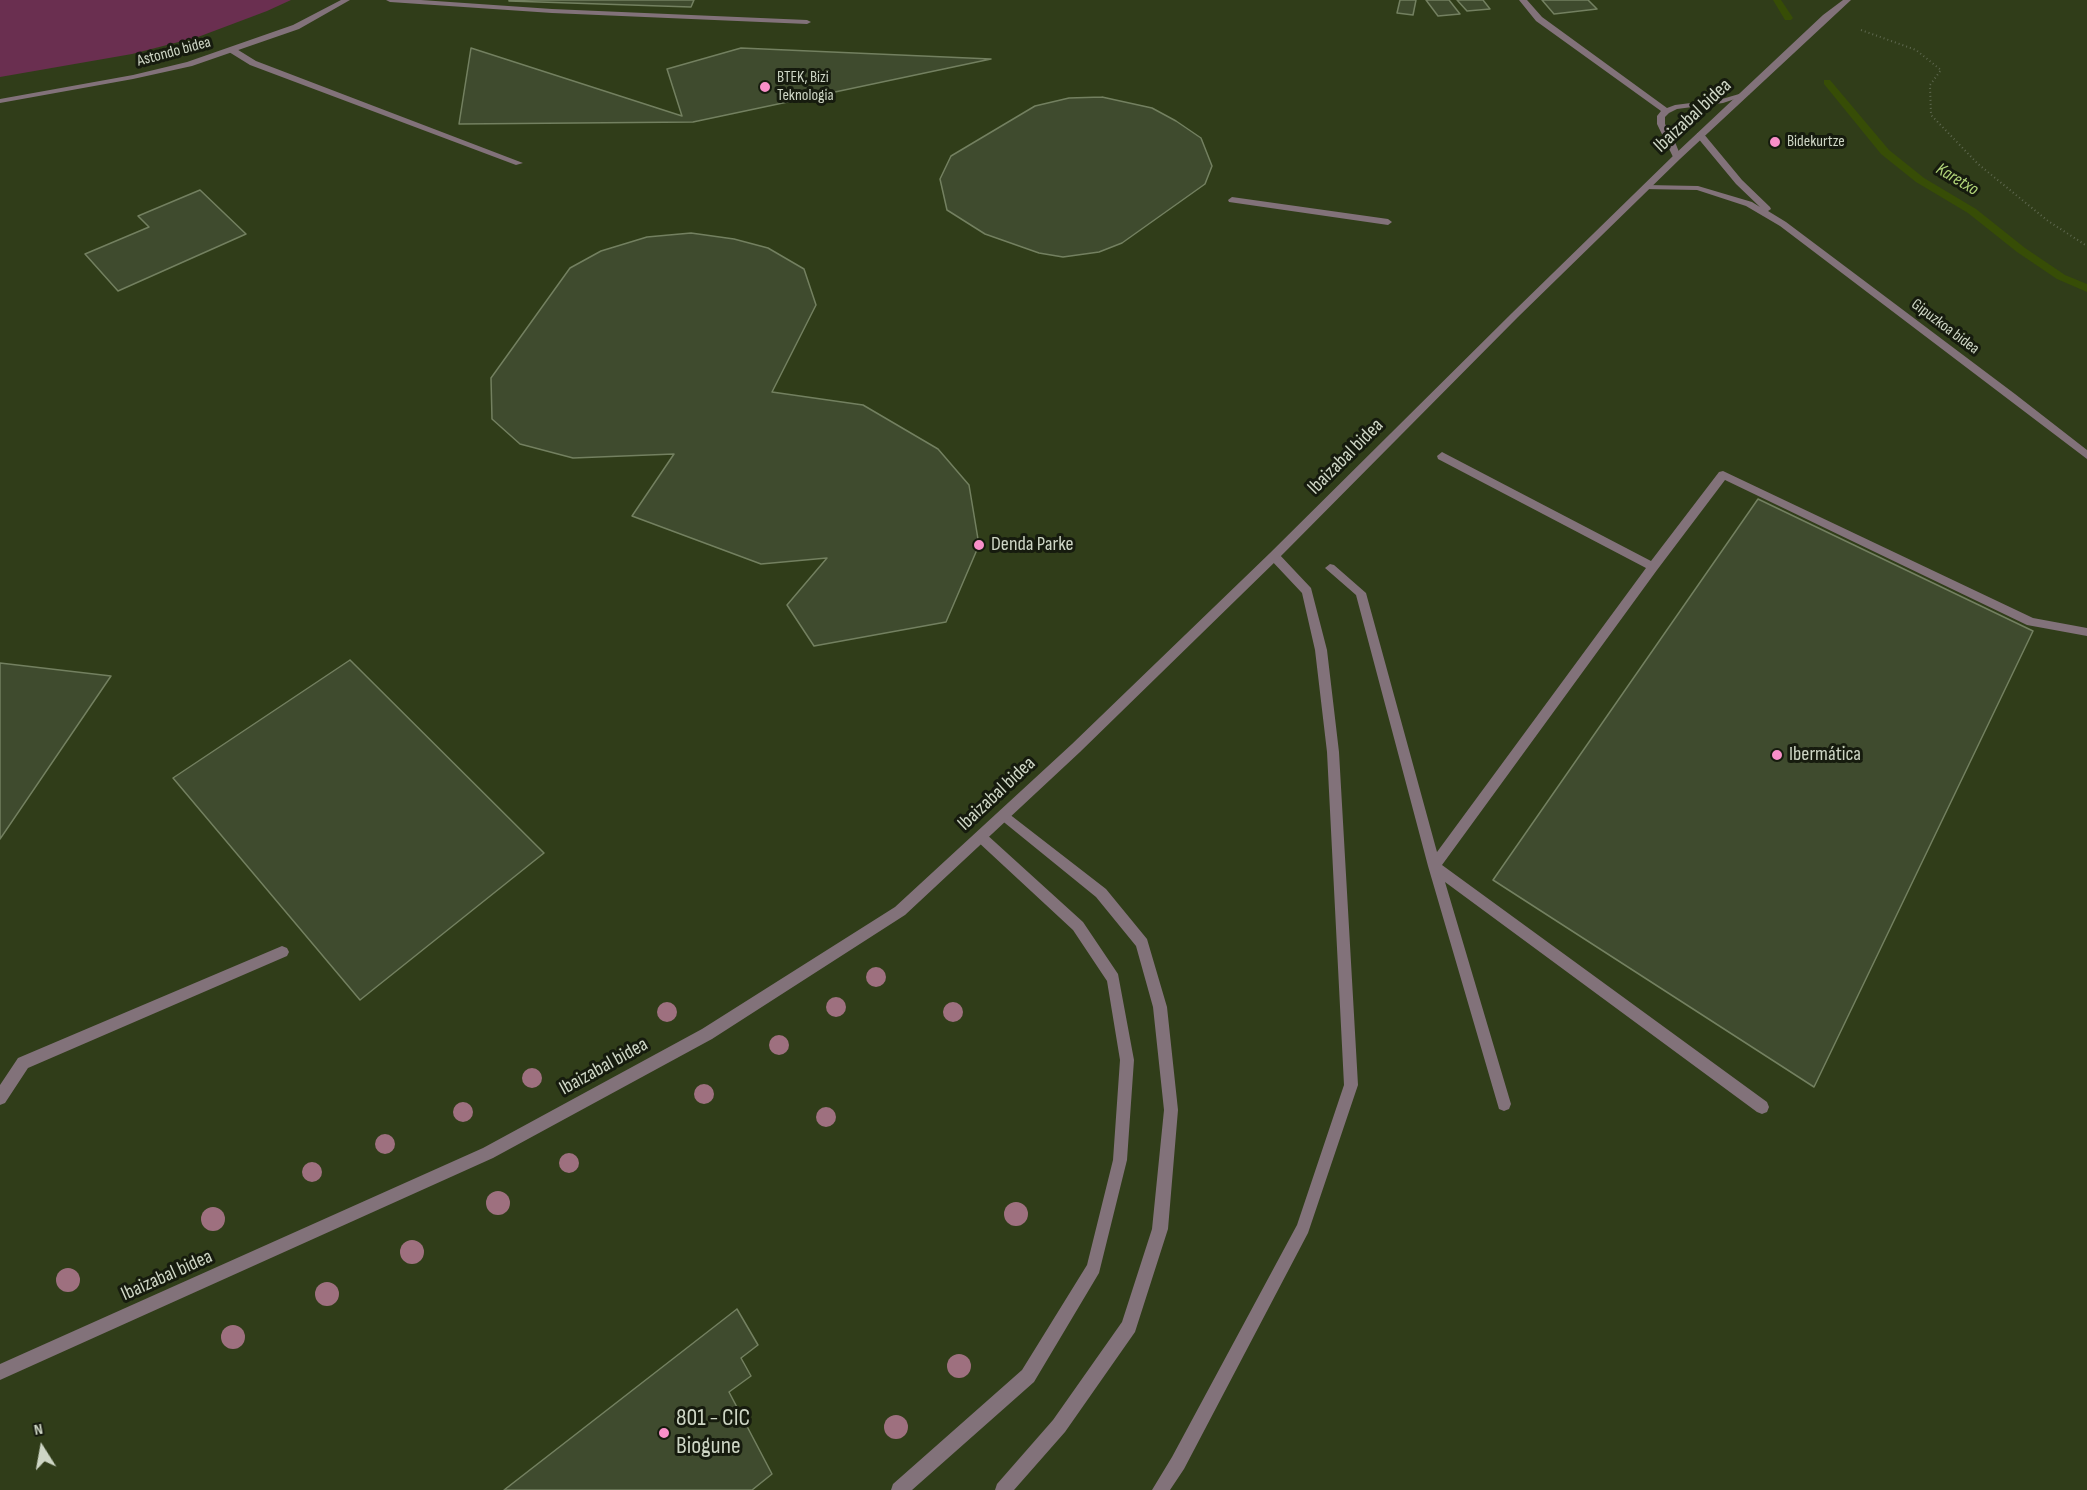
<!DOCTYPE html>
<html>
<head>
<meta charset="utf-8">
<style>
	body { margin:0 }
	#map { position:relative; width:2087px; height:1490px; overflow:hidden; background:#2a3519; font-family:"Sofia Sans Condensed",sans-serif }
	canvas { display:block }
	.north { position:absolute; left:12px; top:1418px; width:60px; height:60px; -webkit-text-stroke:4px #161b0e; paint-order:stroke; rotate:349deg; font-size:16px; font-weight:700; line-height:24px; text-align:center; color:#ced6c5 }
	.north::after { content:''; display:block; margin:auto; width:21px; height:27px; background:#ced6c5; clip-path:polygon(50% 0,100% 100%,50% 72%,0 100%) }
</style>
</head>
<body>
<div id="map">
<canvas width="2087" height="1490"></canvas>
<div class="north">N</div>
</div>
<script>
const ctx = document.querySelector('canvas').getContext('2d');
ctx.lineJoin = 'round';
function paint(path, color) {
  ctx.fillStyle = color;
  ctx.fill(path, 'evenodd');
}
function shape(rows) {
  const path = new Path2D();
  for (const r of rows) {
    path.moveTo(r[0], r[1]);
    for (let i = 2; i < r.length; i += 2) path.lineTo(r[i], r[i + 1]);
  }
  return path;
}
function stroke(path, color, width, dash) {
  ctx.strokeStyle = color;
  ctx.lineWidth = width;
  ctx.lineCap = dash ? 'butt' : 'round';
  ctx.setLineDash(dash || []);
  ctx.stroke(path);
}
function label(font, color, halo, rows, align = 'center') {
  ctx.font = font + ' "Sofia Sans Condensed",sans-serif';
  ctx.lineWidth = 6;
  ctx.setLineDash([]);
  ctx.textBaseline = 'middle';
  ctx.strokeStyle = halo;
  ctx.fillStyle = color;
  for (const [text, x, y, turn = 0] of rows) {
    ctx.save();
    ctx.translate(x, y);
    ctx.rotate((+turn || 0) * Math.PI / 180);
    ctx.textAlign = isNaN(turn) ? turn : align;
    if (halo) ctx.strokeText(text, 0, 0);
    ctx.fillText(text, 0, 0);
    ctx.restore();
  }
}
const built = shape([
	[0,0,2087,0,2087,1490,0,1490]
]);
const green = shape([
	[0,0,291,0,267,11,198,37,132,54,0,77]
]);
const stream = shape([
	[1773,0,1781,0,1793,18,1791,20,1785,20,1773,0],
	[1824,80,1830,80,1889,150,1924,178,1976,209,2025,248,2065,275,2087,284,2087,292,2057,279,2017,252,1968,213,1916,182,1881,154,1824,84,1824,80]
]);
const building = shape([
	[694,0,691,7,509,1,509,0,694,0],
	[1400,0,1416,0,1413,15,1397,13,1400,0],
	[1426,0,1449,0,1460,14,1438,16,1426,0],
	[1457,0,1483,0,1490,9,1467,11,1457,0],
	[1542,0,1588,0,1597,9,1554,14,1542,0],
	[471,48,682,116,667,69,741,48,991,59,693,122,459,124,471,48],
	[1102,97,1152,108,1176,121,1201,138,1212,166,1205,184,1122,243,1099,252,1063,257,1039,253,985,234,947,210,940,179,951,156,1035,106,1069,98,1102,97],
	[200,190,246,234,118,291,85,254,149,227,138,216,200,190],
	[691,233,734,239,768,248,804,269,816,305,772,392,863,405,938,449,969,485,979,545,946,622,814,646,787,605,827,558,761,564,632,516,674,454,573,458,520,444,492,419,491,378,570,268,601,251,647,237,691,233],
	[1758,499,2033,631,1814,1087,1493,880,1758,499],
	[350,660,544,853,360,1000,173,778,350,660],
	[0,663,111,676,0,839,0,663],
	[737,1309,758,1345,741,1358,751,1376,729,1392,772,1474,752,1490,504,1490,737,1309]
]);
const path = shape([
	[1861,30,1916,50,1941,70,1930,85,1931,115,1978,164,2048,221,2087,246]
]);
const service = shape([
	[386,0,421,0,552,9,807,20,811,22,807,24,552,13,390,2,386,0],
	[1519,0,1527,0,1542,17,1667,108,1675,105,1722,99,1746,92,1750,94,1723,103,1677,109,1669,113,1665,117,1665,124,1673,137,1681,157,1674,159,1657,124,1657,116,1661,111,1536,21,1519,0],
	[229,48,235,48,256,61,523,163,516,165,250,65,229,52,229,48],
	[1232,197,1388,219,1392,222,1388,225,1229,202,1228,200,1232,197],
	[1004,810,1106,889,1147,939,1167,1007,1178,1110,1168,1229,1135,1332,1065,1432,1014,1490,995,1490,997,1484,1053,1420,1122,1322,1152,1229,1164,1110,1153,1007,1136,946,1096,897,1000,819,998,815,1000,811,1004,810],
	[981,831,985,833,1083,922,1118,974,1134,1060,1127,1160,1099,1273,1034,1382,912,1490,891,1490,893,1484,1022,1370,1087,1265,1113,1160,1120,1060,1107,981,1073,930,977,841,975,837,977,833,981,831],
	[282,946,287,948,289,952,287,956,28,1068,5,1103,0,1105,0,1085,18,1058,282,946]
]);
const pedestrian = shape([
	[1442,452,1651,561,1719,472,1723,471,2033,618,2087,628,2087,636,2027,625,1725,480,1657,570,1442,865,1767,1102,1769,1107,1767,1112,1762,1114,1757,1112,1445,882,1511,1104,1509,1109,1504,1111,1499,1109,1428,866,1356,595,1325,568,1330,564,1334,565,1366,593,1437,852,1646,568,1438,459,1437,456,1442,452]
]);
const minor = shape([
	[341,0,350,0,299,29,192,66,133,79,0,103,0,99,133,75,187,62,293,25,341,0],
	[1697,133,1703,133,1742,180,1770,207,1771,209,1768,211,1786,222,2015,394,2087,450,2087,459,1780,226,1746,206,1697,190,1644,189,1643,187,1647,185,1698,186,1752,202,1760,207,1736,184,1697,137,1697,133],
	[1274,552,1278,553,1311,588,1327,650,1339,752,1358,1085,1308,1233,1184,1469,1170,1490,1152,1490,1172,1457,1297,1225,1344,1085,1327,752,1315,650,1302,593,1270,559,1269,556,1274,552]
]);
const tertiary = shape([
	[1843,0,1851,0,1680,159,1518,317,1278,559,1080,752,905,915,712,1039,493,1158,0,1380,0,1364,483,1148,702,1029,895,907,1072,744,1270,553,1512,313,1674,155,1823,15,1843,0]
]);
const trees = [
	[876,977,10],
	[836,1007,10],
	[667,1012,10],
	[953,1012,10],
	[779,1045,10],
	[532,1078,10],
	[704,1094,10],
	[463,1112,10],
	[826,1117,10],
	[385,1144,10],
	[569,1163,10],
	[312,1172,10],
	[498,1203,12],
	[1016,1214,12],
	[213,1219,12],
	[412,1252,12],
	[68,1280,12],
	[327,1294,12],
	[233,1337,12],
	[959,1366,12],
	[896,1427,12]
];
const markers = [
	[765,87,6,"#f98fc9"],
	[1775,142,6,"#f98fc9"],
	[979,545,6,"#f98fc9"],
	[1777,755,6,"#f98fc9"],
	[664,1433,6,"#f98fc9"]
];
const farStreetnames = [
	["Astondo bidea",174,52,-15],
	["Gipuzkoa bidea",1945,327,37]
];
const farPoinames = [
	["BTEK, Bizi",777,78],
	["Teknologia",777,96],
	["Bidekurtze",1787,142]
];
const farWaternames = [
	["Karetxo",1957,180,31]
];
const streetNames = [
	["Ibaizabal bidea",1693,116,-43],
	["Ibaizabal bidea",1346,457,-45],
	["Ibaizabal bidea",997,794,-43],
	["Ibaizabal bidea",604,1067,-29],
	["Ibaizabal bidea",167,1276,-24]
];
const poiNames = [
	["Denda Parke",991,545],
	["Ibermática",1789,755]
];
const nearPoinames = [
	["801 - CIC",676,1419],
	["Biogune",676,1447]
];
paint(built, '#303d19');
paint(green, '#6a2f50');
paint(stream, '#374d06');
paint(building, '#3f4b2e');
stroke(building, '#738060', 1.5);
stroke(path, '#5e684f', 2, [1, 3]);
paint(service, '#82727a');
paint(pedestrian, '#82727a');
paint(minor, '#82727a');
paint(tertiary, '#82727a');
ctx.fillStyle = '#9e707f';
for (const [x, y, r] of trees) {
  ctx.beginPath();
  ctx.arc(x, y, r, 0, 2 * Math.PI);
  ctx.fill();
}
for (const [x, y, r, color] of markers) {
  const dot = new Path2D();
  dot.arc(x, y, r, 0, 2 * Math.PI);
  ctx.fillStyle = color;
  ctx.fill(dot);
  stroke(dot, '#161b0e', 2);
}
label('16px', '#ced6c5', '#161b0e', farStreetnames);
label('16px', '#ced6c5', '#161b0e', farPoinames, 'left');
label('italic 18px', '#b2d67a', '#161b0e', farWaternames);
label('20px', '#ced6c5', '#161b0e', streetNames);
label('20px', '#ced6c5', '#161b0e', poiNames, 'left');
label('24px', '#ced6c5', '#161b0e', nearPoinames, 'left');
</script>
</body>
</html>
